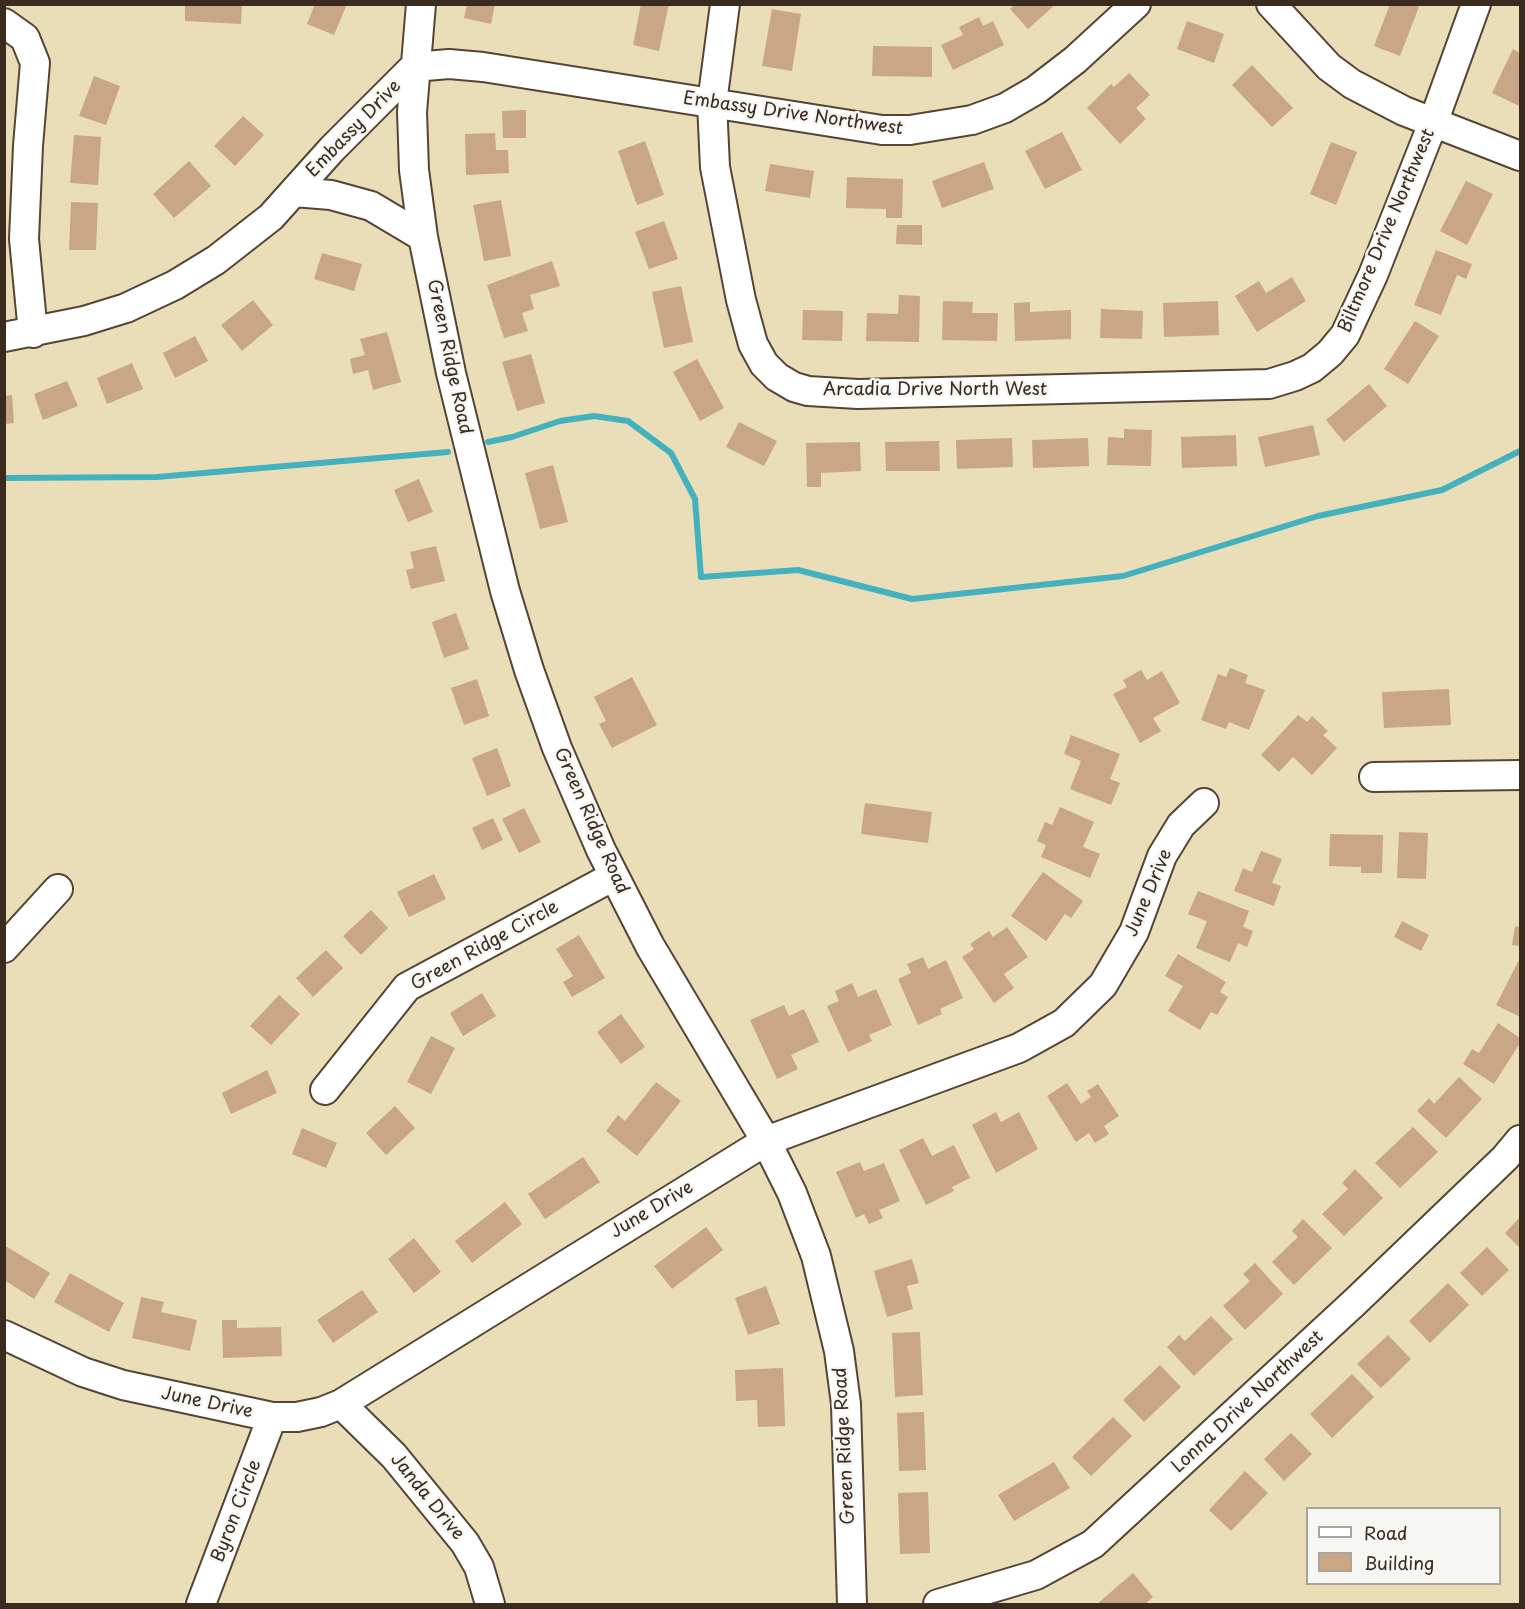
<!DOCTYPE html>
<html>
<head>
<meta charset="utf-8">
<style>
	body { margin:0 }
	#map { position:relative; width:1525px; height:1609px; overflow:hidden; background:#eadeb9; font-family:"Playpen Sans",sans-serif }
	canvas { display:block }
	.frame { position:absolute; inset:0; border:6px solid #3b2a1e; pointer-events:none }
	.legend { position:absolute; left:1306px; top:1507px; width:195px; height:78px; box-sizing:border-box; background:#f6f6f2; border:2px solid #aba49d; margin:0; padding:8px 10px; list-style:none; font-size:18px; color:#3b2a1e }
	.legend li { display:flex; align-items:center; gap:12px; height:30px }
	.legend b { width:30px; border:2px solid #aba49d }
</style>
</head>
<body>
<div id="map">
<canvas width="1525" height="1609"></canvas>
<div class="frame"></div>
<ul class="legend">
<li><b style="height:8px;background:#fff"></b>Road</li>
<li><b style="height:16px;background:#c9a685"></b>Building</li>
</ul>
</div>
<script>
const ctx = document.querySelector('canvas').getContext('2d');
ctx.lineJoin = 'round';
function shape(rows) {
  const path = new Path2D();
  for (const r of rows) {
    path.moveTo(r[0], r[1]);
    for (let i = 2; i < r.length; i += 2) path.lineTo(r[i], r[i + 1]);
  }
  return path;
}
function stroke(path, color, width, dash) {
  ctx.strokeStyle = color;
  ctx.lineWidth = width;
  ctx.lineCap = dash ? 'butt' : 'round';
  ctx.setLineDash(dash || []);
  ctx.stroke(path);
}
function paint(path, color) {
  ctx.fillStyle = color;
  ctx.fill(path, 'evenodd');
}
function label(font, color, halo, rows, align = 'center') {
  ctx.font = font + ' "Playpen Sans",sans-serif';
  ctx.lineWidth = 5;
  ctx.setLineDash([]);
  ctx.textBaseline = 'middle';
  ctx.strokeStyle = halo;
  ctx.fillStyle = color;
  for (const [text, x, y, turn = 0] of rows) {
    ctx.save();
    ctx.translate(x, y);
    ctx.rotate((+turn || 0) * Math.PI / 180);
    ctx.textAlign = isNaN(turn) ? turn : align;
    if (halo) ctx.strokeText(text, 0, 0);
    ctx.fillText(text, 0, 0);
    ctx.restore();
  }
}
const stream = shape([
	[488,442,512,437,560,421,594,416,628,421,671,453,695,499,701,577,798,570,912,599,1123,576,1318,516,1442,490,1520,451],
	[4,478,157,477,448,452]
]);
const building = shape([
	[185,4,242,4,241,24,185,21],
	[315,4,347,4,334,35,307,24],
	[467,4,495,4,491,24,464,18],
	[641,4,669,4,659,51,633,45],
	[1015,4,1056,4,1028,29,1010,9],
	[1390,4,1420,4,1400,56,1374,46],
	[772,9,801,14,792,71,762,66],
	[979,17,983,26,993,21,1004,45,953,70,941,45,963,35,959,27],
	[1187,21,1224,34,1214,63,1177,49],
	[873,46,932,47,932,77,872,76],
	[1513,49,1520,53,1519,106,1492,93],
	[1252,65,1293,108,1272,127,1232,85],
	[1129,73,1150,95,1136,108,1146,119,1120,144,1087,108,1111,84,1114,87],
	[94,76,120,86,106,125,79,116],
	[526,110,526,138,503,138,502,111],
	[243,116,264,135,235,166,214,146],
	[1062,132,1082,170,1045,189,1025,151],
	[495,133,496,150,508,150,509,173,466,175,465,134],
	[74,135,101,137,98,185,70,183],
	[645,141,664,195,637,205,618,151],
	[1331,142,1357,152,1336,205,1310,194],
	[189,161,211,186,174,218,153,194],
	[984,162,994,189,942,208,932,181],
	[770,164,814,171,810,198,765,191],
	[847,177,903,179,902,218,886,218,886,209,846,208],
	[1466,181,1493,194,1467,245,1440,231],
	[501,200,511,256,484,261,473,205],
	[71,202,98,203,96,250,69,250],
	[664,221,678,259,649,269,635,232],
	[897,225,922,225,922,245,896,244],
	[1436,250,1472,264,1466,279,1457,275,1441,315,1414,305],
	[322,253,362,264,354,291,314,279],
	[552,261,560,286,530,295,534,309,522,313,528,331,504,338,487,285],
	[1292,277,1306,301,1257,332,1235,296,1259,281,1266,293],
	[681,286,693,342,664,348,652,292],
	[899,295,920,296,919,342,866,341,867,313,898,314],
	[253,300,273,325,242,351,221,325],
	[943,301,973,302,972,313,998,313,997,341,942,340],
	[1218,301,1219,335,1164,337,1163,303],
	[1030,302,1030,312,1071,310,1071,339,1015,341,1014,303],
	[1101,309,1143,311,1142,339,1100,338],
	[803,310,843,311,842,341,802,340],
	[1415,321,1439,336,1408,384,1384,369],
	[387,332,401,382,373,390,368,370,353,374,350,359,365,355,360,339],
	[195,336,208,361,175,378,163,353],
	[531,354,545,403,517,411,502,362],
	[697,359,724,408,700,421,673,372],
	[132,363,143,389,107,404,97,378],
	[67,381,78,406,43,420,34,394],
	[1369,384,1387,406,1344,442,1326,420],
	[12,395,14,423,4,424,4,396],
	[739,422,777,441,764,466,726,447],
	[1313,425,1320,455,1265,467,1258,437],
	[1124,429,1152,430,1151,466,1107,465,1108,437,1124,438],
	[1236,435,1237,466,1182,468,1181,437],
	[1012,438,1013,467,957,469,956,440],
	[1088,438,1089,466,1033,468,1032,440],
	[939,441,940,471,886,471,885,442],
	[860,442,861,471,821,473,821,487,807,487,806,443],
	[553,465,568,522,540,529,525,473],
	[419,479,433,512,408,522,394,490],
	[436,546,445,581,411,589,406,570,414,568,410,552],
	[456,613,469,649,444,658,432,622],
	[1230,668,1248,675,1245,683,1265,690,1249,730,1229,722,1226,729,1201,720,1218,674,1226,677],
	[1141,670,1147,680,1162,671,1180,703,1153,718,1161,731,1140,743,1113,694,1127,687,1123,680],
	[632,677,657,725,612,748,599,724,606,721,594,697],
	[477,679,489,716,464,725,451,688],
	[1449,689,1451,725,1384,728,1382,692],
	[1298,715,1307,722,1312,716,1328,731,1323,735,1337,748,1312,775,1293,757,1279,772,1261,755],
	[1071,735,1120,754,1110,779,1120,783,1111,805,1070,789,1081,761,1064,754],
	[497,748,511,786,487,796,472,758],
	[865,803,932,812,928,843,861,834],
	[1060,807,1094,822,1083,847,1100,854,1090,878,1041,857,1046,845,1037,841,1045,822,1052,825],
	[524,808,541,842,519,853,502,819],
	[493,818,503,840,482,850,472,828],
	[1399,832,1428,833,1426,879,1397,878],
	[1330,834,1383,835,1382,873,1361,873,1361,867,1329,866],
	[1261,851,1282,859,1272,883,1281,886,1274,906,1234,891,1243,868,1252,872],
	[1043,872,1083,901,1071,918,1065,914,1046,941,1011,916],
	[434,874,446,899,409,917,397,892],
	[1198,891,1249,911,1243,927,1253,931,1247,947,1238,943,1230,962,1196,948,1207,921,1188,914],
	[371,910,388,928,361,955,343,936],
	[1402,921,1429,935,1421,951,1394,937],
	[1515,926,1520,927,1520,946,1512,945],
	[1007,927,1028,957,1004,974,1014,988,994,1003,962,957,974,949,970,944,989,931,993,937],
	[579,935,605,978,572,997,563,982,573,976,556,949],
	[326,950,343,968,313,997,296,978],
	[1178,954,1226,982,1220,992,1228,997,1217,1015,1211,1012,1200,1030,1168,1011,1183,986,1165,976],
	[923,957,928,969,946,960,963,998,940,1009,942,1014,918,1025,898,979,911,973,907,964],
	[1520,958,1520,1017,1496,1005],
	[852,983,858,997,876,989,892,1025,869,1035,872,1041,848,1052,827,1006,839,1001,835,991],
	[482,993,496,1016,463,1036,450,1013],
	[279,995,300,1014,271,1045,250,1026],
	[784,1005,789,1016,804,1009,819,1042,791,1055,798,1069,777,1079,750,1020],
	[621,1014,645,1047,621,1064,597,1032],
	[1498,1023,1520,1038,1520,1043,1494,1084,1463,1064,1472,1049,1479,1053],
	[431,1036,455,1048,431,1094,407,1082],
	[267,1070,277,1093,231,1114,222,1093],
	[1459,1077,1482,1099,1446,1138,1417,1111,1429,1098,1434,1104],
	[656,1082,681,1101,637,1156,606,1131,618,1115,625,1121],
	[1067,1083,1081,1104,1091,1097,1087,1091,1098,1084,1119,1116,1104,1126,1109,1134,1095,1143,1089,1133,1076,1142,1047,1096],
	[395,1106,415,1128,386,1155,366,1133],
	[996,1112,1001,1122,1019,1112,1038,1149,996,1173,972,1125],
	[1413,1127,1438,1152,1400,1188,1375,1163],
	[302,1128,337,1143,326,1168,292,1154],
	[923,1138,932,1156,954,1145,970,1178,952,1187,954,1191,926,1205,899,1150],
	[583,1157,600,1182,545,1219,528,1194],
	[860,1162,864,1171,884,1163,900,1201,879,1210,883,1218,869,1224,864,1214,856,1218,836,1172],
	[1355,1169,1383,1198,1344,1236,1322,1214,1348,1189,1342,1183],
	[505,1202,522,1224,472,1263,455,1241],
	[1520,1217,1520,1248,1505,1233],
	[1303,1219,1332,1248,1294,1285,1272,1262,1298,1237,1292,1231],
	[706,1227,723,1250,672,1289,654,1266],
	[414,1238,441,1272,414,1293,388,1259],
	[4,1245,50,1273,34,1299,4,1280],
	[1487,1247,1509,1270,1482,1296,1460,1273],
	[912,1259,919,1283,907,1286,913,1309,887,1317,874,1271],
	[1255,1263,1283,1294,1245,1330,1223,1306,1250,1281,1243,1274],
	[70,1273,124,1303,109,1332,54,1302],
	[1448,1283,1469,1305,1430,1343,1409,1321],
	[766,1286,780,1324,748,1335,735,1298],
	[362,1290,378,1312,333,1343,317,1320],
	[141,1297,164,1302,161,1312,197,1320,190,1351,132,1338],
	[1211,1316,1233,1339,1194,1376,1167,1347,1179,1335,1185,1341],
	[222,1320,237,1320,237,1328,281,1327,282,1356,223,1358],
	[920,1332,923,1395,895,1397,892,1333],
	[1388,1335,1411,1359,1381,1388,1357,1364],
	[1160,1365,1181,1387,1144,1422,1123,1400],
	[783,1368,785,1426,758,1427,757,1400,736,1401,735,1370],
	[1352,1374,1374,1397,1332,1438,1310,1414],
	[924,1412,926,1470,899,1471,897,1413],
	[1113,1417,1132,1436,1091,1476,1072,1457],
	[1291,1433,1312,1454,1284,1481,1264,1459],
	[1054,1462,1070,1488,1014,1521,998,1495],
	[1245,1471,1268,1493,1231,1531,1209,1510],
	[928,1492,930,1553,900,1554,898,1493],
	[1133,1573,1153,1597,1145,1604,1097,1604]
]);
const minor = shape([
	[421,4,412,112,414,170,423,237,451,373,505,591,529,670,557,748,601,850,650,946,766,1141,792,1193,816,1256,839,1351,846,1404,852,1604],
	[725,4,712,103,715,167,741,300,753,344,764,364,777,377,794,387,808,391,858,394,1269,384,1295,376,1312,368,1330,353,1345,335,1373,275,1433,123,1476,4],
	[1271,4,1329,67,1352,84,1404,111,1520,156],
	[4,23,25,38,35,63,28,146,24,239,33,333],
	[294,192,331,195,371,206,423,237],
	[4,337,84,321,126,308,175,285,216,260,271,217,332,149,414,67,449,64,483,67,882,130,910,130,972,120,1005,108,1036,90,1075,60,1136,4],
	[1374,777,1520,775],
	[4,948,58,889],
	[325,1090,407,987,614,876],
	[4,1335,83,1372,123,1385,272,1417,297,1417,321,1412,341,1404,766,1141,1019,1048,1064,1023,1103,985,1134,932,1162,856,1181,825,1204,803],
	[341,1404,394,1456,465,1543,479,1567,490,1604],
	[201,1604,272,1417],
	[938,1604,1036,1575,1093,1544,1356,1301,1505,1158,1520,1140]
]);
const streetNames = [
	["Embassy Drive Northwest",793,114,8],
	["Embassy Drive",354,129,-46],
	["Biltmore Drive Northwest",1387,231,-67],
	["Green Ridge Road",449,357,78],
	["Arcadia Drive North West",935,390],
	["Green Ridge Road",591,821,66],
	["June Drive",1149,893,-67],
	["Green Ridge Circle",485,946,-29],
	["June Drive",652,1210,-31],
	["Lonna Drive Northwest",1248,1402,-43],
	["June Drive",207,1403,12],
	["Green Ridge Road",845,1446,-93],
	["Janda Drive",427,1497,51],
	["Byron Circle",237,1511,-69]
];
stroke(stream, '#43b2be', 6);
paint(building, '#c9a685');
stroke(minor, '#554535', 32);
stroke(minor, '#fff', 28);
label('18px', '#3b2a1e', '#f6f6f2', streetNames);
</script>
</body>
</html>
